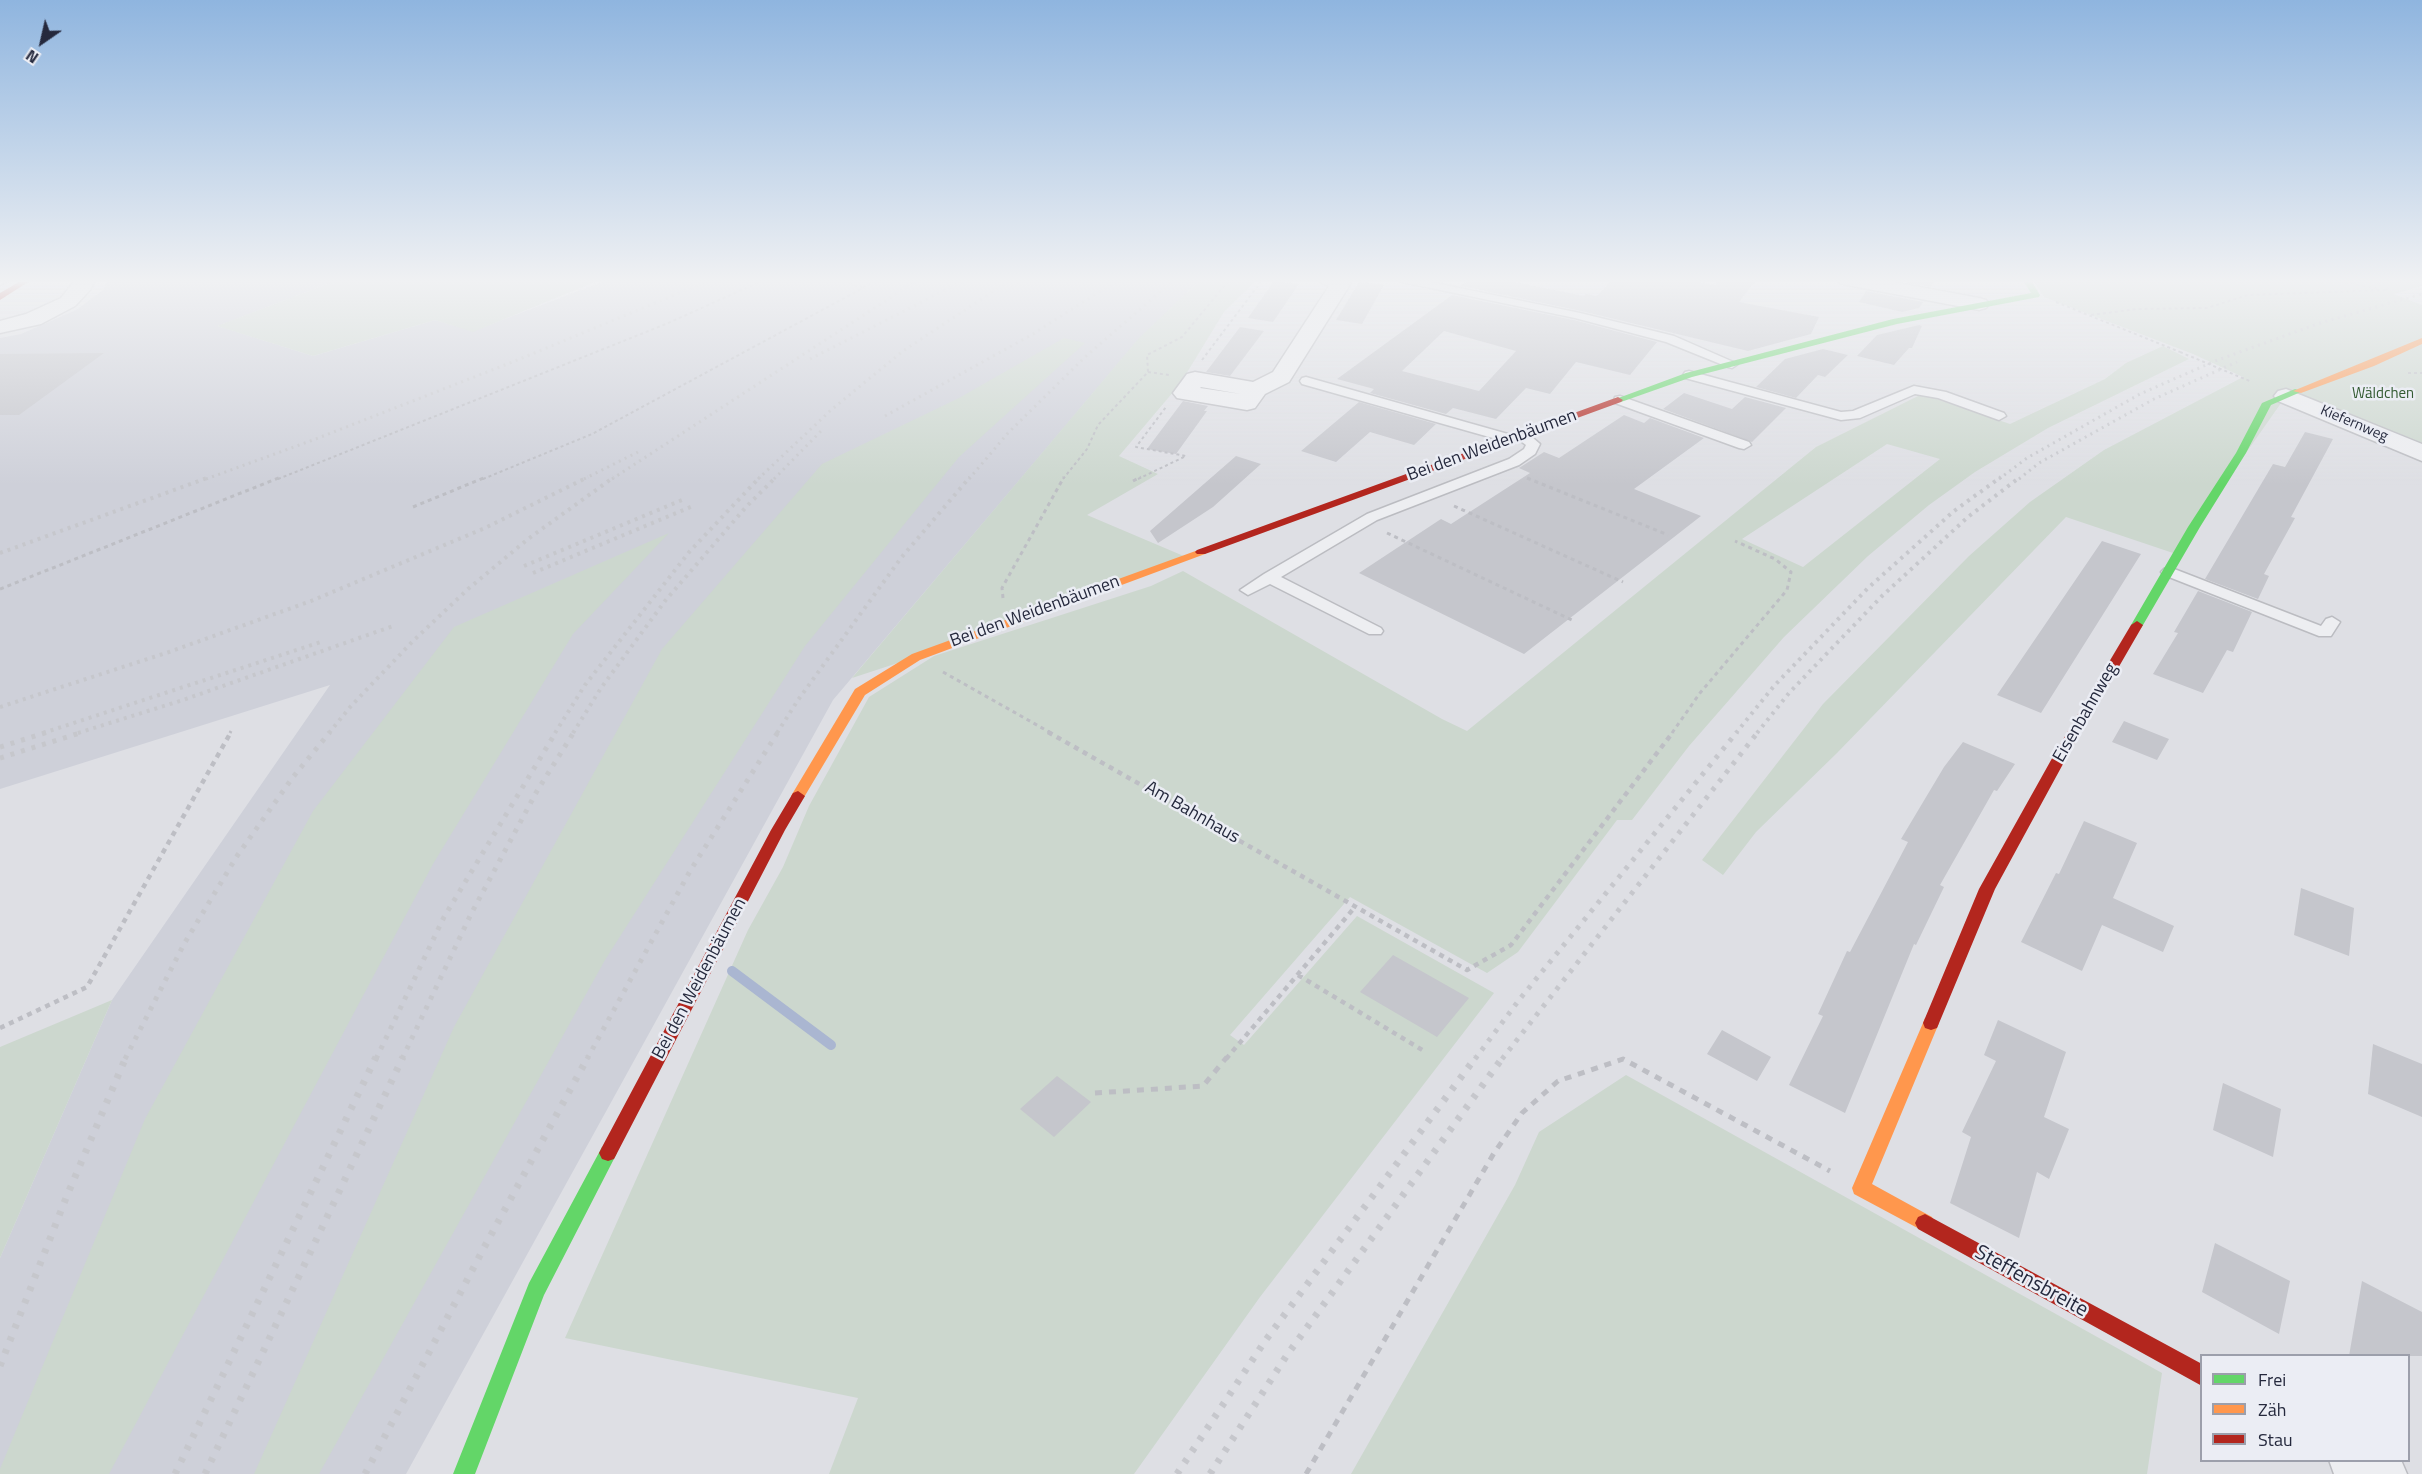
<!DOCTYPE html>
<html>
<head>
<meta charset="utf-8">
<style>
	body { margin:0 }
	#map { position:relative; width:2422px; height:1474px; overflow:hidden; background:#dedfe4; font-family:"Titillium Web",sans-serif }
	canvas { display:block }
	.legend { position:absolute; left:2200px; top:1354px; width:210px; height:108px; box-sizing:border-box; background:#ebedf4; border:2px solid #9c9fab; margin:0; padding:8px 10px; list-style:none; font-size:18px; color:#25293d }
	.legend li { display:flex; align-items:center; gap:12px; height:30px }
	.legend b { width:30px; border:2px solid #9c9fab }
	.north { position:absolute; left:12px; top:12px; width:60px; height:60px; -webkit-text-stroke:4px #ebedf4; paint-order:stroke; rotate:214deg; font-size:16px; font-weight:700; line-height:24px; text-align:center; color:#25293d }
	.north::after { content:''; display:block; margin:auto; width:21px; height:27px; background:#25293d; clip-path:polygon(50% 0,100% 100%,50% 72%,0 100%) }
</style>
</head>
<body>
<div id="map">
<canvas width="2422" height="1474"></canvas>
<ul class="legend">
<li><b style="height:8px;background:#63d668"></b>Frei</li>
<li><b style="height:8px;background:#ff974d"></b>Zäh</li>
<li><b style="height:8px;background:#b3261e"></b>Stau</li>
</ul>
<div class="north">N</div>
</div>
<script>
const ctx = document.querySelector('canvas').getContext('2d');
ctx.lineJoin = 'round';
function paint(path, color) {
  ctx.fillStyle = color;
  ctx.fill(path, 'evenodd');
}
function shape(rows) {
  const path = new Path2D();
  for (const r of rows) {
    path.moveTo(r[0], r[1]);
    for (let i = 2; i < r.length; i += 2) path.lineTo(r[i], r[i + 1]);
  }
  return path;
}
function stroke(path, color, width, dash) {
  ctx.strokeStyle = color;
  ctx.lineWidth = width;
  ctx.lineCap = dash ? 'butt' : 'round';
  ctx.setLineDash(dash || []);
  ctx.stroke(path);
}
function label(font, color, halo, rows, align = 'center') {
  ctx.font = font + ' "Titillium Web",sans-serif';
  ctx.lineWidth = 5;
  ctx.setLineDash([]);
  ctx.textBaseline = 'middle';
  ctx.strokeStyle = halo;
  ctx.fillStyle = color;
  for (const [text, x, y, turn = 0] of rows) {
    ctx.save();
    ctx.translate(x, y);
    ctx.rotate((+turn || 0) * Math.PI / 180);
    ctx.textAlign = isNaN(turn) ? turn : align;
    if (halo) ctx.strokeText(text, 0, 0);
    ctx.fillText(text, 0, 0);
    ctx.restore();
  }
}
const built = shape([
	[108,279,340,279,218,326,313,356,435,320,473,331,610,279,1201,279,1139,339,833,700,406,1474,0,1474,0,1258,112,1000,330,685,0,789,0,338,21,334,76,310,103,290]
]);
const green = shape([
	[340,279,602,279,473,332,435,320,313,356,217,326],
	[1201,279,1258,279,1224,312,1180,384,1119,456,1158,474,1087,515,1186,557,916,657,852,678,1139,338],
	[2032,279,2422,279,2422,286,2394,294,2422,305,2422,453,2286,396,2194,527,2179,555,2066,517,1837,753,1756,832,1723,875,1702,860,1823,704,1969,556,2030,502,2104,450,2243,377,2193,354,2044,297],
	[1064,338,1085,343,959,457,805,646,605,960,319,1474,254,1474,454,1027,662,649,822,464,959,398],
	[2163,346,2189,359,2048,428,1975,472,1929,505,1868,556,1784,637,1689,746,1632,820,1617,820,1518,952,1487,973,1350,897,1230,1035,1244,1045,1357,916,1494,993,1260,1297,1134,1474,829,1474,858,1398,565,1338,748,930,783,867,809,806,869,697,934,656,1151,586,1183,571,1442,719,1467,731,1816,447,1922,394,2010,424,2105,379,2126,363],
	[1887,444,1940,459,1803,567,1742,539],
	[669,533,573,634,433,864,109,1474,0,1474,0,1469,145,1119,313,811,454,627],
	[112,1000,0,1258,0,1047],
	[1626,1075,2162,1373,2147,1474,1351,1474,1515,1185,1539,1132]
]);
const stream = shape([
	[732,971,831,1045]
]);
const building = shape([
	[1470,279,1500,279,1584,296,1586,294,1597,296,1613,279,1683,279,1715,285,1720,279,1757,279,1739,302,1819,317,1811,334,1748,351,1581,311,1461,286],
	[1887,279,1935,279,1931,287],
	[1274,281,1299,284,1273,322,1248,318],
	[1359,282,1384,285,1362,324,1336,320],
	[1866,291,1923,302,1919,308,1902,312,1859,302],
	[1452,295,1574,320,1657,342,1630,375,1576,362,1550,394,1526,388,1496,419,1453,408,1446,414,1370,393,1374,389,1337,379],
	[1444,331,1516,351,1479,391,1402,371],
	[1919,325,1922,326,1912,348,1909,348,1894,365,1857,356,1877,335],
	[1240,327,1264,331,1230,376,1206,372],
	[1823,349,1848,355,1825,377,1818,375,1796,398,1756,387,1785,359],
	[104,353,19,415,0,415,0,354],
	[1684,393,1732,409,1745,397,1786,408,1752,442,1663,409],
	[1183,401,1208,406,1204,411,1207,411,1176,454,1147,449],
	[1359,402,1436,424,1414,445,1370,432,1336,462,1301,451],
	[1624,415,1644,423,1650,418,1704,438,1634,489,1701,516,1524,654,1359,573,1441,519,1451,524,1530,473,1519,468,1544,452,1559,458],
	[2305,432,2333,439,2291,517,2295,518,2264,574,2269,576,2258,599,2205,579,2273,464,2285,467],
	[1236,456,1261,464,1213,507,1158,543,1150,531],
	[2102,541,2141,554,2041,713,1997,695],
	[2198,591,2252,612,2233,652,2227,650,2203,693,2153,674,2178,633,2174,632],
	[2124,721,2169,739,2157,760,2112,742],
	[1963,742,2015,764,1997,791,1994,790,1940,885,1944,887,1916,945,1914,944,1845,1113,1789,1085,1823,1016,1818,1014,1847,951,1850,952,1908,842,1901,839,1944,767],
	[2084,821,2137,843,2113,898,2174,926,2163,952,2102,925,2082,971,2021,942,2056,873,2059,874],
	[2301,888,2354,908,2349,956,2294,935],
	[1393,955,1469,998,1437,1037,1360,992],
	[1998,1020,2066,1052,2044,1117,2069,1129,2049,1179,2037,1172,2019,1238,1950,1203,1971,1137,1962,1132,1996,1061,1984,1055],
	[1722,1030,1771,1057,1757,1081,1707,1054],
	[2373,1044,2422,1064,2422,1117,2368,1094],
	[1057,1076,1091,1102,1054,1137,1020,1109],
	[2223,1083,2281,1109,2273,1157,2213,1130],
	[2215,1243,2290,1281,2279,1334,2202,1292],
	[2362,1281,2422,1312,2422,1356,2349,1356]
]);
const pathFar3 = shape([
	[2327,279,2379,289],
	[2372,279,2384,284,2388,288,2386,290],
	[863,288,878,279],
	[2056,302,2180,352],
	[2091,315,2137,309,2207,308,2248,295,2386,290],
	[1202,360,1263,279],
	[1148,372,1169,375],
	[2408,373,2422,373],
	[278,479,666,324,766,279],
	[483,479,592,434,863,288,836,279],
	[1063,479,1087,449,1098,425,1148,372,1147,355,1182,337,1230,279],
	[1138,479,1186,456,1136,447,1166,407]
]);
const pathFar2 = shape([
	[1527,478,1668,535],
	[1133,481,1141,477],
	[1454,506,1623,582],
	[413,507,486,477],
	[1387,533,1574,621],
	[0,589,281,477],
	[1003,598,1002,588,1064,477],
	[943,672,1051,733],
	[230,733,231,731],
	[1672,733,1700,693,1787,590,1791,572,1775,559,1735,541]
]);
const pathFar1 = shape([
	[1048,732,1467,970,1511,945,1673,732],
	[1298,975,1424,1051],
	[0,1028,87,987,231,732],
	[1226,1059,1355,907]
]);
const path = shape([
	[1095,1093,1203,1086,1227,1057],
	[1306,1474,1494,1153,1522,1113,1558,1081,1623,1059,1830,1171]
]);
const lane = shape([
	[1397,279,1416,279,1580,313,1674,336,1738,364,1732,368,1728,367,1666,342,1575,318,1402,282,1397,279],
	[1689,371,1841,412,1853,411,1914,386,1946,392,2004,413,2006,416,1999,420,1938,398,1915,394,1860,418,1841,420,1685,378,1683,375,1685,372,1689,371],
	[1306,377,1515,436,1516,432,1526,432,1540,444,1535,454,1519,465,1377,520,1281,577,1381,628,1383,631,1381,634,1369,634,1270,584,1248,595,1240,590,1264,574,1367,514,1509,459,1524,449,1526,445,1518,439,1512,443,1507,442,1302,384,1300,381,1302,378,1306,377],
	[1620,396,1749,442,1751,445,1744,449,1739,448,1615,403,1614,400,1615,397,1620,396],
	[2169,567,2321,626,2326,619,2332,617,2340,622,2331,636,2319,636,2164,575,2161,572,2164,569,2169,567]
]);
const street = shape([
	[76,279,96,279,90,290,75,306,41,324,0,333,0,321,26,314,61,298,76,279],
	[1319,279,1348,279,1351,283,1289,382,1265,394,1255,408,1247,410,1177,398,1173,393,1187,374,1195,372,1253,382,1273,372,1329,286,1322,283,1319,279],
	[1201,387,1241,394,1200,388,1201,387],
	[1837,279,1877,279,1979,298,1986,300,1989,304,1986,308,1979,310,1847,285,1840,283,1837,279],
	[2286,389,2422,444,2422,461,2278,401,2274,396,2278,391,2286,389],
	[2329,1460,2401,1460,2407,1474,2334,1474,2329,1460]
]);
const fast = shape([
	[2022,279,2030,279,2040,295,2039,297,1897,324,1692,377,1621,402,1613,400,1686,373,1893,319,2031,293,2022,279],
	[2295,389,2303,391,2271,405,2246,453,2200,527,2143,625,2141,628,2133,628,2131,625,2188,527,2236,453,2262,403,2295,389],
	[608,1145,614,1147,617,1153,544,1295,475,1474,453,1474,529,1283,602,1147,608,1145]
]);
const slow = shape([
	[2422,338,2422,344,2374,366,2301,393,2293,391,2422,338],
	[1201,549,1207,552,1205,554,920,660,865,695,803,799,793,799,791,796,855,689,912,654,1201,549],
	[1931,1016,1937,1018,1939,1023,1872,1184,1932,1217,1935,1223,1932,1229,1925,1232,1854,1194,1852,1188,1923,1023,1925,1018,1931,1016]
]);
const jam = shape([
	[24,279,33,279,0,300,0,293,24,279],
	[1618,397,1623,400,1621,402,1205,554,1197,554,1195,552,1197,550,1618,397],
	[2137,621,2143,625,2069,753,1995,889,1937,1028,1931,1030,1925,1028,1923,1023,1979,889,2055,753,2131,625,2137,621],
	[798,791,805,796,785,830,614,1159,608,1161,602,1159,599,1153,602,1147,771,830,793,793,798,791],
	[1925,1214,2202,1364,2202,1386,1918,1229,1915,1223,1918,1217,1925,1214]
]);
const tram = shape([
	[0,286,12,279]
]);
const railFar3 = shape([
	[1006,291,1025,279],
	[810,359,967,279],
	[885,416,1033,334,1119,279],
	[206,479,313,440,515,361,713,279],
	[584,479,638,452],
	[612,479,919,279],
	[758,479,831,410,903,351,1012,279],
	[774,479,822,430],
	[969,479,1008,433,1085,357,1175,279],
	[1999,479,2027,458,2140,394,2215,361,2320,323,2422,294],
	[2019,479,2039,463,2154,399,2237,362]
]);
const railFar2 = shape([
	[0,553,210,477],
	[524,566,682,500],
	[533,573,693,506],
	[0,707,169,652,311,601,485,528,588,477],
	[43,733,324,641],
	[78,733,183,700,396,625],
	[329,733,351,706,412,642,468,589,528,539,614,477],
	[555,733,585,685,690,551,760,477],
	[573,733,601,688,665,601,746,507,776,477],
	[777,733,798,700,901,558,970,477],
	[1736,733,1774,686,1868,588,1954,511,2001,477],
	[1757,733,1789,693,1882,596,1968,517,2020,477]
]);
const railFar1 = shape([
	[0,747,48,732],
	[0,758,83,732],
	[125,1059,184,944,237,856,293,777,330,732],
	[376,1059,444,917,556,732],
	[402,1059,471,914,537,791,574,732],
	[587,1059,690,871,778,732],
	[1475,1059,1519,1000,1737,732],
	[1502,1059,1758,732]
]);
const rail = shape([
	[0,1366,66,1198,126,1057],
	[175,1474,376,1057],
	[205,1474,403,1057],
	[365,1474,486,1244,588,1057],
	[1177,1474,1265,1341,1476,1057],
	[1210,1474,1287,1355,1503,1057]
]);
const pathBridge = shape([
	[2180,352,2252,382]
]);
const farParknames = [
	["Wäldchen",2383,394]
];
const farStreetnames = [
	["Kiefernweg",2354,424,23]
];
const streetNames = [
	["Bei den Weidenbäumen",1492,446,-20],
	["Bei den Weidenbäumen",1035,612,-20],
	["Eisenbahnweg",2086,713,-60],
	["Am Bahnhaus",1192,813,30],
	["Bei den Weidenbäumen",700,979,-62]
];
const nearStreetnames = [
	["Steffensbreite",2031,1282,29]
];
paint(built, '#ced0d9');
paint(green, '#ccd7ce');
stroke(stream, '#aab6d1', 10);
paint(building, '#c5c6cc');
stroke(lane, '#bbbcc1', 3);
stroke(street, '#bbbcc1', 3);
stroke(pathFar3, '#bdbec4', 2, [3, 3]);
stroke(pathFar2, '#bdbec4', 3, [4, 4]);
stroke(pathFar1, '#bdbec4', 4.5, [5, 5]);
stroke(path, '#bdbec4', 5, [7, 7]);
paint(lane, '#edeef1');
paint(street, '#edeef1');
paint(fast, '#63d668');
paint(slow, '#ff974d');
paint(jam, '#b3261e');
stroke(tram, '#c6c7cc', 1.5);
stroke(railFar3, '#c6c7cc', 3, [2, 4.5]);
stroke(railFar2, '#c6c7cc', 4, [3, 5]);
stroke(railFar1, '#c6c7cc', 5, [4, 7]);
stroke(rail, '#c6c7cc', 7, [4.5, 9]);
stroke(pathBridge, '#bdbec4', 2, [3, 3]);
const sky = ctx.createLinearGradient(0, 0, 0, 485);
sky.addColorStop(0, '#8fb5df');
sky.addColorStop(0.58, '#f0f1f3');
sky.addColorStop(1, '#f0f1f300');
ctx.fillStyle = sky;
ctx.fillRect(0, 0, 2422, 485);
label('15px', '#325a31', '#ebedf4', farParknames);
label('15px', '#25293d', '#ebedf4', farStreetnames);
label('18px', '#25293d', '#ebedf4', streetNames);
label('21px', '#25293d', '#ebedf4', nearStreetnames);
</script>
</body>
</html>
